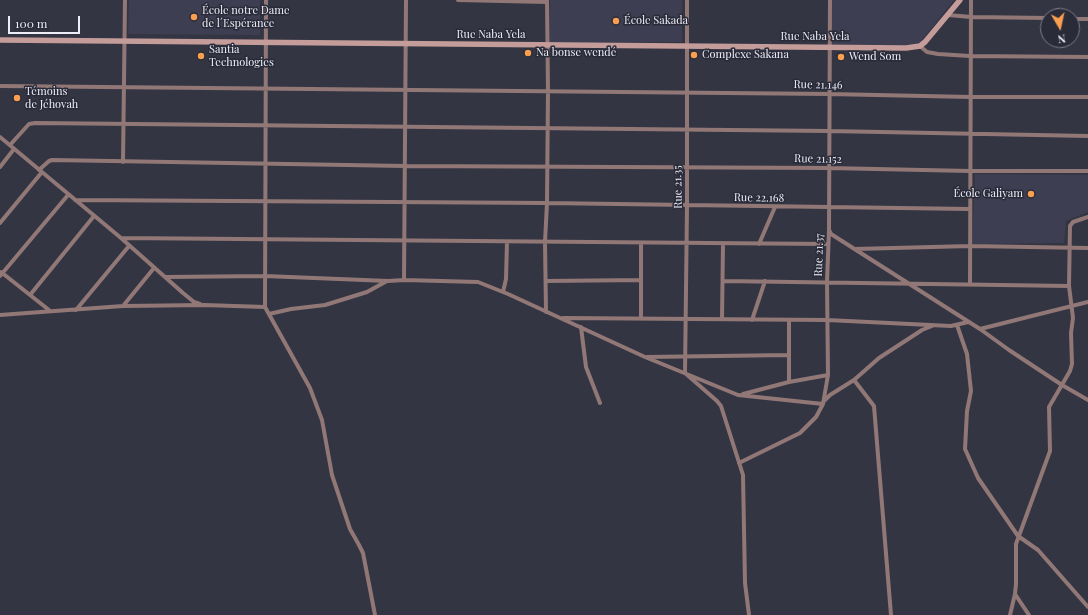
<!DOCTYPE html>
<html>
<head>
<meta charset="utf-8">
<style>
	body { margin:0 }
	#map { position:relative; width:1088px; height:615px; overflow:hidden; background:#343543; font-family:"Playfair Display",serif }
	canvas { display:block }
	.north { position:absolute; left:1040px; top:8px; width:40px; height:40px; box-sizing:border-box; background:#2a2b39; border:1px solid #787985; border-radius:50%; rotate:171deg; font-size:11px; font-weight:700; line-height:16px; text-align:center; color:#ecedf7 }
	.north::after { content:''; display:block; margin:auto; width:14px; height:18px; background:#fa9f4f; clip-path:polygon(50% 0,100% 100%,50% 72%,0 100%) }
	.scale { position:absolute; left:8px; top:16px; width:72px; height:18px; box-sizing:border-box; border:2px solid #ecedf7; border-top:0; padding-left:5px; font-size:12px; line-height:14px; white-space:nowrap; color:#ecedf7; -webkit-text-stroke:3px #2a2b39; paint-order:stroke }
</style>
</head>
<body>
<div id="map">
<canvas width="1088" height="615"></canvas>
<div class="north">N</div>
<div class="scale">100 m</div>
</div>
<script>
const ctx = document.querySelector('canvas').getContext('2d');
ctx.lineJoin = 'round';
function paint(path, color) {
  ctx.fillStyle = color;
  ctx.fill(path, 'evenodd');
}
function shape(rows) {
  const path = new Path2D();
  for (const r of rows) {
    path.moveTo(r[0], r[1]);
    for (let i = 2; i < r.length; i += 2) path.lineTo(r[i], r[i + 1]);
  }
  return path;
}
function stroke(path, color, width, dash) {
  ctx.strokeStyle = color;
  ctx.lineWidth = width;
  ctx.lineCap = dash ? 'butt' : 'round';
  ctx.setLineDash(dash || []);
  ctx.stroke(path);
}
function label(font, color, halo, rows, align = 'center') {
  ctx.font = font + ' "Playfair Display",serif';
  ctx.lineWidth = 3;
  ctx.setLineDash([]);
  ctx.textBaseline = 'middle';
  ctx.strokeStyle = halo;
  ctx.fillStyle = color;
  for (const [text, x, y, turn = 0] of rows) {
    ctx.save();
    ctx.translate(x, y);
    ctx.rotate((+turn || 0) * Math.PI / 180);
    ctx.textAlign = isNaN(turn) ? turn : align;
    if (halo) ctx.strokeText(text, 0, 0);
    ctx.fillText(text, 0, 0);
    ctx.restore();
  }
}
const built = shape([
	[129,0,260,0,260,35,128,34],
	[550,0,682,0,682,42,549,42],
	[832,0,954,0,921,41,916,44,904,45,832,45],
	[975,174,1088,175,1088,212,1066,221,1064,243,972,244]
]);
const street = shape([
	[266,0,265,307,310,388,322,420,332,475,350,529,359,545,363,553,375,615],
	[458,0,547,2],
	[687,0,687,206,685,373,717,401,721,406,743,475,745,583,749,615],
	[948,15,971,17,1048,18],
	[1072,19,1088,19],
	[920,46,927,52,938,54,970,56,1088,57],
	[0,86,829,94,971,97,1088,97],
	[0,137,121,238,183,293,194,302,200,304],
	[10,145,29,124,35,123,829,131,1088,136],
	[123,162,125,0],
	[0,167,14,149],
	[39,170,49,161,52,160,405,166,829,168,970,171,1088,171],
	[75,200,547,203,970,209],
	[0,223,42,172],
	[829,230,831,234,980,329,1009,350,1062,385,1088,400],
	[121,238,827,244],
	[759,244,775,207],
	[855,249,970,246,1088,248],
	[1,272,49,310],
	[0,276,68,195],
	[166,277,265,276,388,281,404,280,478,282,508,294,645,357,738,395,823,404],
	[404,280,406,0],
	[546,281,641,280],
	[723,281,1069,286],
	[970,284,971,0],
	[503,292,506,279,507,242],
	[30,295,94,216],
	[123,306,154,268],
	[76,310,129,246],
	[546,312,545,242,547,203,548,91,547,0],
	[269,314,291,309,325,305,367,292,387,281],
	[0,315,123,306,204,305,265,307],
	[563,318,827,320,951,326,968,322],
	[641,319,641,243],
	[722,319,723,244],
	[752,320,765,281],
	[957,325,967,354,971,391,967,411,965,449,978,478,1018,536,1038,550,1088,607],
	[581,327,586,367,600,403],
	[980,329,1088,302],
	[647,357,789,355],
	[854,380,874,406,891,615],
	[789,382,789,320],
	[743,394,789,382,828,375],
	[824,401,830,395,854,380,879,358,922,330,932,326],
	[739,463,800,433,816,417,823,404,828,375,827,282,829,230,830,0],
	[1010,615,1015,594],
	[1029,615,1015,594,1016,584,1016,544,1050,451,1049,407,1070,371,1072,364,1071,333,1073,318,1069,286,1070,226,1073,222,1088,217]
]);
const secondary = shape([
	[0,40,906,48,920,46,925,42,960,0]
]);
const markers = [
	[194,17,4,"#fa9f4f"],
	[616,21,4,"#fa9f4f"],
	[528,53,4,"#fa9f4f"],
	[694,55,4,"#fa9f4f"],
	[201,56,4,"#fa9f4f"],
	[841,57,4,"#fa9f4f"],
	[17,98,4,"#fa9f4f"],
	[1031,194,4,"#fa9f4f"]
];
const poiNames = [
	["École notre Dame",202,11],
	["de l´Espérance",202,24],
	["École Sakada",624,21],
	["Santia",209,50],
	["Technologies",209,63],
	["Na bonse wendé",536,53],
	["Complexe Sakana",702,55],
	["Wend Som",849,57],
	["Témoins",25,92],
	["de Jéhovah",25,105],
	["École Galiyam",1023,194,"right"]
];
const streetNames = [
	["Rue Naba Yela",491,35],
	["Rue Naba Yela",815,37],
	["Rue 21.146",818,85,1],
	["Rue 21.152",818,159,1],
	["Rue 21.35",678,187,-91],
	["Rue 22.168",759,198,1],
	["Rue 21.37",819,255,-88]
];
paint(built, '#3d3e51');
stroke(street, '#917876', 4);
stroke(secondary, '#c49c9a', 5.5);
for (const [x, y, r, color] of markers) {
  const dot = new Path2D();
  dot.arc(x, y, r, 0, 2 * Math.PI);
  ctx.fillStyle = color;
  ctx.fill(dot);
  stroke(dot, '#2a2b39', 1.5);
}
label('11px', '#ecedf7', '#2a2b39', poiNames, 'left');
label('11px', '#ecedf7', '#2a2b39', streetNames);
</script>
</body>
</html>
